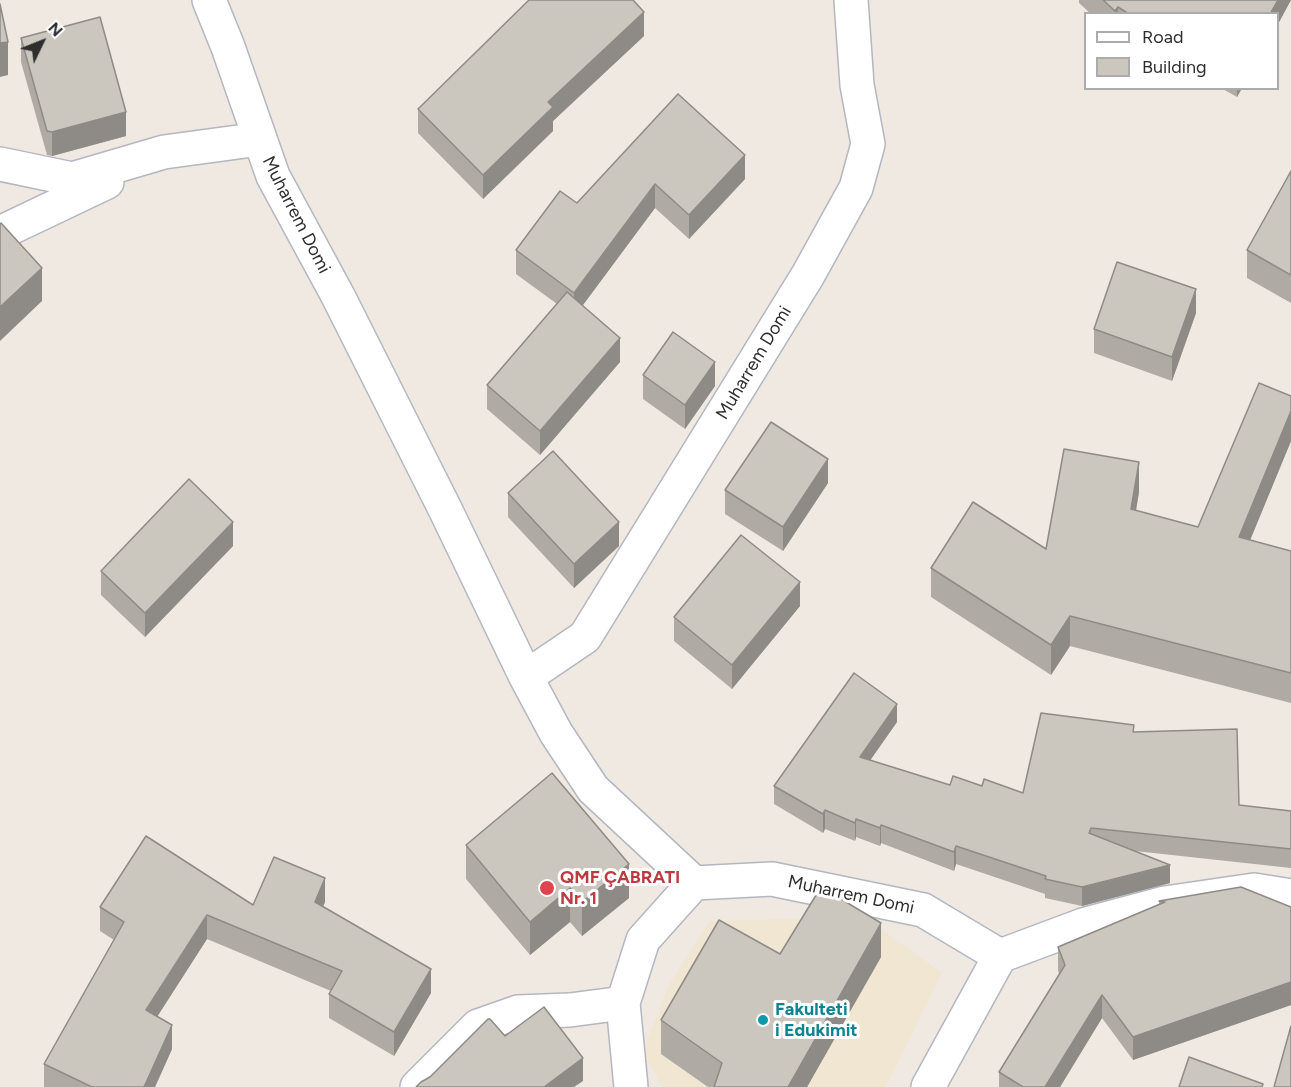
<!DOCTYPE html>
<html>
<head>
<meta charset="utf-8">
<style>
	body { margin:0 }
	#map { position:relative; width:1291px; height:1087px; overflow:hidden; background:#efe9e1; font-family:Figtree,sans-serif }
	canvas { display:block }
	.legend { position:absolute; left:1084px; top:12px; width:195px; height:78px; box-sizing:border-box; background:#fff; border:2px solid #ababab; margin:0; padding:8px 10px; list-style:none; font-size:18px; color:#2e2e2e }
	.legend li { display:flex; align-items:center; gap:12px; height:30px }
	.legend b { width:30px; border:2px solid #ababab }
	.north { position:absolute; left:12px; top:12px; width:60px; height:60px; -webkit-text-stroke:4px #fff; paint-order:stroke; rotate:47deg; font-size:16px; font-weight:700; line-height:24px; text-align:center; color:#2e2e2e }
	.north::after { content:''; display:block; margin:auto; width:21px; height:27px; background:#2e2e2e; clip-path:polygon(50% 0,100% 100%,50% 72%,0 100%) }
</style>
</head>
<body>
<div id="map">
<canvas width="1291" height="1087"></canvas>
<ul class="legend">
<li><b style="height:8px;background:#fff"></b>Road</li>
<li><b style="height:16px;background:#cbc7bf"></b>Building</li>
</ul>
<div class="north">N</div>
</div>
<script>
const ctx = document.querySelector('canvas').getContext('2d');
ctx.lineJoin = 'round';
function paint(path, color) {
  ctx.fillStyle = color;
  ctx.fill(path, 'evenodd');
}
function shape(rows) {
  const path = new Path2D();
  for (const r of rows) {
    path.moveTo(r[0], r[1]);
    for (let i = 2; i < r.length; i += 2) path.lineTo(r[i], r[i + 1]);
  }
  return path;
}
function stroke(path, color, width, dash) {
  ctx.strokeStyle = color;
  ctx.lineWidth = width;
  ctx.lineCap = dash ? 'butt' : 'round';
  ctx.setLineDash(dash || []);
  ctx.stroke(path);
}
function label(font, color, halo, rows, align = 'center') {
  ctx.font = font + ' Figtree,sans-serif';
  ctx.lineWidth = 6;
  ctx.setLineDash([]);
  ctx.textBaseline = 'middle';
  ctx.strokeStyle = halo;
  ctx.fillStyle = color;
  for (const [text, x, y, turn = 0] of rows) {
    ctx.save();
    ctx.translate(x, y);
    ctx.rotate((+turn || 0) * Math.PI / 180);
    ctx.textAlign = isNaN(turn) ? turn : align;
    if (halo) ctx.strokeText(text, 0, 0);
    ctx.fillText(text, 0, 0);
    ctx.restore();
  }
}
const education = shape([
	[864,917,942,973,886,1087,662,1087,643,1051,670,983,710,921]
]);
const minor = shape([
	[209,0,228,47,273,176,338,296,446,511,526,677,556,733,593,789,694,883,772,879,923,910,1000,956],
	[0,164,72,179,164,152,260,139],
	[0,233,107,182],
	[526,677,585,637,808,275,856,188,868,144,857,85,851,0],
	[1000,956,1083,925,1165,903,1254,890,1291,896],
	[417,1087,478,1026,518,1012,570,1010,623,1003],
	[631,1087,623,1003,643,940,694,883],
	[928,1087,1000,956]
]);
const wall = shape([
	[1079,0,1291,0,1278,24,1278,14,1091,14,1079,3],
	[644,36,553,121,553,131,483,199,418,133,418,109],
	[21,38,126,136,52,156,47,155,21,62],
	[1221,88,1242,88,1237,97],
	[678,94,745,179,689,239,655,208,583,305,620,362,540,455,487,409,487,385,557,304,516,274,516,250,577,203],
	[1291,171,1291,303,1247,278,1247,250],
	[1196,313,1172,381,1094,353,1094,329],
	[643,375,715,386,685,429,643,399],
	[1291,396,1291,441,1250,540,1291,551,1291,703,1070,646,1051,675,931,597,931,568,1046,549,1139,492,1136,511,1198,527],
	[828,483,783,551,725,514,725,490],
	[508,493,619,546,574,588,508,517],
	[233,546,145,637,101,595,101,571],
	[800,606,732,689,674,641,674,617],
	[897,722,870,760,950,785,982,786,1023,793,1134,732,1239,805,1291,811,1291,868,1135,851,1170,883,1082,906,1045,898,1045,894,956,864,954,871,881,843,880,846,856,837,855,841,825,829,823,833,774,804,774,786],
	[466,845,629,898,582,936,570,922,530,955,466,879],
	[1159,901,1291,907,1291,1005,1133,1060,1102,1018,1060,1087,999,1087,999,1072,1059,974,1058,970,1058,947,1159,904],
	[325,902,323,906,431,993,394,1056,329,1018,329,994,331,991,207,939,157,1017,172,1049,155,1087,44,1087,44,1064,114,940,100,931,100,907,253,905],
	[780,954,881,957,807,1087,708,1087,661,1054,661,1020]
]);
const shadedWall = shape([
	[1278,0,1291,0,1278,24,1278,14,1270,14],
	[1118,7,1118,14,1115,14,1115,11],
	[644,12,644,36,553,121,553,131,483,199,483,175,548,102],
	[8,42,8,75,0,77,0,43],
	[1237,88,1242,88,1237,97],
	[126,112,126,136,52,156,52,132],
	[745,155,745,179,689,239,689,215],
	[655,184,655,208,574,317,574,293],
	[42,268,42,301,0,341,0,307],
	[1196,289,1196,313,1172,381,1172,357],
	[620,338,620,362,540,455,540,431],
	[715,362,715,386,685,429,685,405],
	[1291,411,1291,441,1239,567,1239,537],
	[828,459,828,483,783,551,783,527],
	[1139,462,1139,492,1131,539,1131,509],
	[233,522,233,546,145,637,145,613],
	[619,522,619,546,574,588,574,564],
	[800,582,800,606,732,689,732,665],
	[1070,616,1070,646,1051,675,1051,645],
	[897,704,897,722,860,775,860,757],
	[825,810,825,829,823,833,823,814],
	[856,819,856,837,855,841,855,823],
	[881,825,881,843,880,846,880,828],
	[956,846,956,864,954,871,954,852],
	[629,864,629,898,582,936,582,902],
	[1170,865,1170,883,1082,906,1082,887],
	[325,878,325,902,315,926,315,902],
	[570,888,570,922,530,955,530,922],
	[207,915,207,939,146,1034,146,1010],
	[881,923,881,957,807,1087,788,1087],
	[431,969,431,993,394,1056,394,1032],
	[1291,982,1291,1005,1133,1060,1133,1037],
	[1102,995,1102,1018,1060,1087,1045,1087],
	[172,1025,172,1049,155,1087,144,1087],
	[583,1058,583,1081,574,1087,544,1087]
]);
const building = shape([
	[529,0,633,0,644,12,548,102,553,107,483,175,418,109,529,0],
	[1103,0,1278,0,1270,14,1129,14,1118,7,1115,11,1103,0],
	[0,4,8,42,0,43,0,4],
	[100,17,126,112,52,132,47,131,21,38,100,17],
	[678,94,745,155,689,215,655,184,574,293,516,250,560,191,577,203,678,94],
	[1291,171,1291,275,1247,250,1291,171],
	[1,223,42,268,0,307,0,224,1,223],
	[1117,262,1196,289,1172,357,1094,329,1117,262],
	[567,292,620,338,540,431,487,385,567,292],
	[673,332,715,362,685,405,643,375,673,332],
	[1259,383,1291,396,1291,411,1239,537,1291,551,1291,673,1070,616,1051,645,931,568,973,502,1046,549,1064,449,1139,462,1131,509,1198,527,1259,383],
	[771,422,828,459,783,527,725,490,771,422],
	[553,451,619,522,574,564,508,493,553,451],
	[189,479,233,522,145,613,101,571,189,479],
	[741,535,800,582,732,665,674,617,741,535],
	[854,673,897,704,860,757,950,785,953,776,982,786,984,779,1023,793,1041,713,1134,725,1133,732,1237,729,1239,805,1291,811,1291,849,1091,828,1089,833,1170,865,1082,887,1045,879,1046,876,956,846,954,852,881,825,880,828,856,819,855,823,825,810,823,814,774,786,854,673],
	[552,773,629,864,582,902,570,888,530,922,466,845,552,773],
	[146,836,253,905,274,857,325,878,315,902,431,969,394,1032,329,994,342,971,207,915,146,1010,172,1025,144,1087,92,1087,44,1064,124,922,100,907,146,836],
	[821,887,881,923,788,1087,714,1087,722,1063,661,1020,719,920,780,954,821,887],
	[1241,887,1291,907,1291,982,1133,1037,1102,995,1045,1087,1023,1087,999,1072,1065,965,1058,947,1165,902,1159,901,1241,887],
	[544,1007,583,1058,544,1087,416,1087,421,1082,430,1077,488,1019,490,1019,505,1036,544,1007],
	[1291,1026,1291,1087,1274,1087,1291,1026],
	[1189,1057,1263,1084,1262,1087,1179,1087,1189,1057]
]);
const markers = [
	[547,888,8,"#e0444e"],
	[763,1020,6,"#0f9aa8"]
];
const streetNames = [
	["Muharrem Domi",296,215,63],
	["Muharrem Domi",754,363,-59],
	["Muharrem Domi",851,895,12]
];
const healthNames = [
	["QMF ÇABRATI",560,878],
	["Nr. 1",560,899]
];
const cultureNames = [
	["Fakulteti",775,1010],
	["i Edukimit",775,1031]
];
paint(education, '#f0e6d1');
stroke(minor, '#b4b7c1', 36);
stroke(minor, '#fff', 33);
paint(wall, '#afaba4');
paint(shadedWall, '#8e8b86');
paint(building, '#cbc7bf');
stroke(building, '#8e8b86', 1.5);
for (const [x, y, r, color] of markers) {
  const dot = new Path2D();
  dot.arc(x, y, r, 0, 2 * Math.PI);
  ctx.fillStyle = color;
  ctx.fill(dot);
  stroke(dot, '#fff', 2);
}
label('18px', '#2e2e2e', '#fff', streetNames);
label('bold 18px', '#be3a42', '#fff', healthNames, 'left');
label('bold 18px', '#0d838f', '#fff', cultureNames, 'left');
</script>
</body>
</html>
